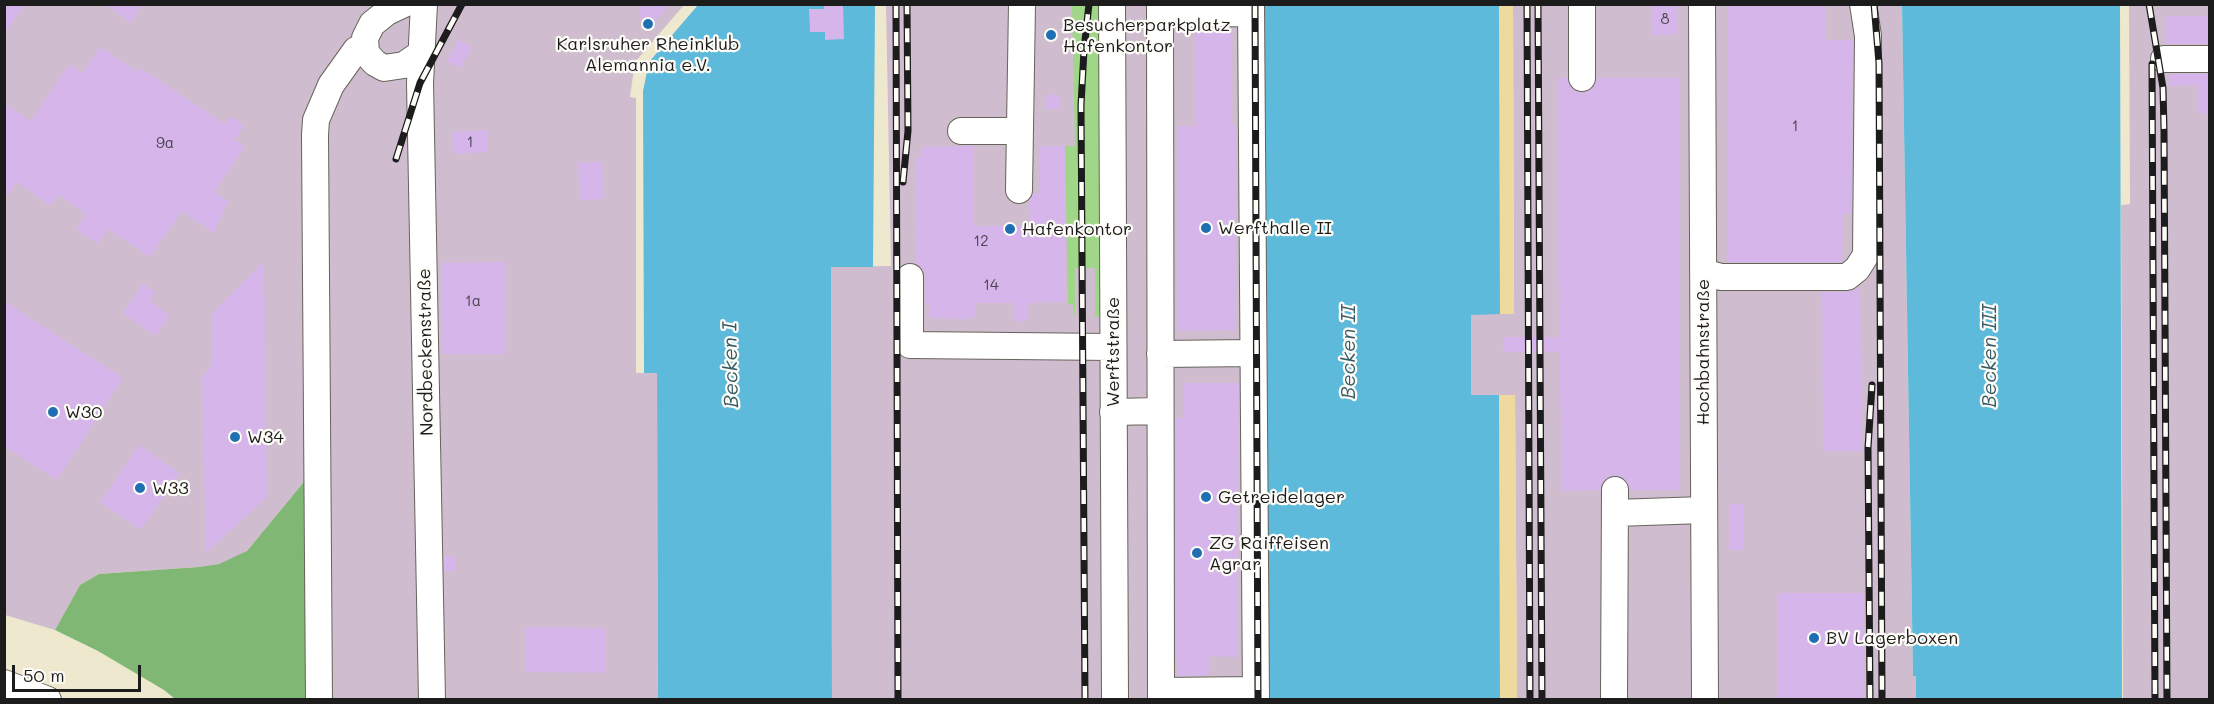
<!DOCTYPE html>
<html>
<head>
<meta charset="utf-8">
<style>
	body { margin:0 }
	#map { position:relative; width:2214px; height:704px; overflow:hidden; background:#eee9ce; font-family:Mali,sans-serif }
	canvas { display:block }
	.frame { position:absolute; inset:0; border:6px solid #1c1c1c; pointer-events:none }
	.scale { position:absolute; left:12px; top:665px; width:129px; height:27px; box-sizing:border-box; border:3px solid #1c1c1c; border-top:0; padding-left:8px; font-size:18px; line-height:21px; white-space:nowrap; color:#1c1c1c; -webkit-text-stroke:4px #fdfcf7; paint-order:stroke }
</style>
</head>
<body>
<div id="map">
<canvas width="2214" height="704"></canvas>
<div class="frame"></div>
<div class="scale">50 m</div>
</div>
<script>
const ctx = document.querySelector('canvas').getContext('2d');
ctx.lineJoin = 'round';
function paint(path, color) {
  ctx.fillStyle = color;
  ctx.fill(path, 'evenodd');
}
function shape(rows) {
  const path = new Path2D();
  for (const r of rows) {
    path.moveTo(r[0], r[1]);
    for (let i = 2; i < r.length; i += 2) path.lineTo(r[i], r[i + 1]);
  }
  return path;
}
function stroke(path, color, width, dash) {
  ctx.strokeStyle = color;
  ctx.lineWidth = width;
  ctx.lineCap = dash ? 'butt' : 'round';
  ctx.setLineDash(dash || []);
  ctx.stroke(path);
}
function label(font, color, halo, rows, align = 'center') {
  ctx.font = font + ' Mali,sans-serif';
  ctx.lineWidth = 4.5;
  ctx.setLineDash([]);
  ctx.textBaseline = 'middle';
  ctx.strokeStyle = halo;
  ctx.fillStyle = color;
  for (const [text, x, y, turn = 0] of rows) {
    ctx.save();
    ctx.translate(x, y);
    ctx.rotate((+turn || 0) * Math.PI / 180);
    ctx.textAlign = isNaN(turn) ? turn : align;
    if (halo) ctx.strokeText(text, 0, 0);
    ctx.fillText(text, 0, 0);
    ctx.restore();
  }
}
const industrial = shape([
	[4,5,684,5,635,62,630,97,636,98,636,373,657,373,658,699,326,699,308,477,247,551,236,557,219,564,199,567,99,574,80,585,55,630,5,615],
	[886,5,1264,5,1268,699,832,699,831,267,891,266],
	[1513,5,1902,5,1913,675,1916,676,1916,699,1517,699,1515,395,1471,395,1471,314,1514,314],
	[2129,5,2209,5,2209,699,2123,699,2121,205,2130,204]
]);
const green = shape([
	[1072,5,1100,5,1100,317,1095,317,1095,268,1075,268,1075,318,1073,305,1068,304,1065,146,1075,146]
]);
const forest = shape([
	[308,477,312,699,175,699,164,690,98,651,55,630,80,585,99,574,199,567,219,564,247,551]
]);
const sand = shape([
	[1499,5,1513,5,1514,314,1500,314],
	[1499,395,1515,395,1517,699,1500,699]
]);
const water = shape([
	[698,5,875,5,873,267,831,267,832,699,658,699,657,373,644,373,643,91,649,62],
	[1264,5,1499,5,1500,314,1471,315,1471,395,1499,395,1500,699,1268,699],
	[1902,5,2120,5,2122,699,1916,699,1916,676,1913,676]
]);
const building = shape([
	[4,4,25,4,4,35],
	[105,4,143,4,131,23],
	[642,4,670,4,651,26,638,15],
	[824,4,843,4,844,39,825,40,825,32,810,32,809,9,824,9],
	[1652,4,1678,4,1678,34,1652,35],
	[1728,4,1826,4,1826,40,1853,40,1851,213,1843,213,1842,262,1728,262],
	[2165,16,2210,16,2210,44,2165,44],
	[1195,29,1231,29,1231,125,1235,125,1236,330,1178,331,1177,126,1195,126],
	[458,40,472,47,461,68,447,61],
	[100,47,138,72,141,68,225,124,230,116,244,125,235,140,245,147,215,192,228,201,214,233,182,211,150,257,108,229,98,244,76,229,86,214,59,195,51,206,17,182,4,200,4,103,31,121,69,64,83,73],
	[2169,74,2210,74,2210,113,2198,113,2197,85,2170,86],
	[1557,78,1567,78,1574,91,1583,93,1595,86,1597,78,1679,78,1679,490,1630,490,1623,477,1614,475,1602,482,1600,490,1561,491,1560,352,1503,352,1503,337,1559,337],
	[1045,95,1060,95,1060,109,1046,109],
	[487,130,488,152,453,154,452,132],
	[973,146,973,226,1029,226,1029,201,1033,193,1040,193,1040,146,1065,146,1065,302,1028,303,1028,321,1014,321,1014,303,975,303,975,317,969,319,929,318,929,303,925,303,925,276,923,269,916,263,915,158,922,158,922,147],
	[602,162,604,199,580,200,578,163],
	[264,262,267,497,206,553,202,376,212,366,212,313],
	[505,262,506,354,442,354,441,263],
	[142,283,155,292,149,301,170,315,156,336,123,314],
	[1860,288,1862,451,1823,451,1822,292,1847,292],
	[4,301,123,378,57,480,4,446],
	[1183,383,1239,383,1237,657,1210,656,1210,675,1178,676,1176,657,1176,418,1184,418],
	[139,445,180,473,141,530,100,502],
	[1729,504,1743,504,1744,550,1729,550],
	[456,556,456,571,444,571,444,557],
	[1777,593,1863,593,1864,699,1777,699],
	[526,627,606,628,606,673,526,672]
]);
const minor = shape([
	[404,4,387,12,372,24,365,38,366,53,375,63,384,68,404,65,420,54],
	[424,4,420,83,432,700],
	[1112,4,1115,700],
	[1160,4,1161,700],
	[1251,4,1256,700],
	[1702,4,1705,700],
	[1160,14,1251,13],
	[2164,59,2210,59],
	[1582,78,1582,4],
	[961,131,1020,131],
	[1019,190,1022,4],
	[1703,272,1721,277,1847,277,1857,269,1866,255,1868,36,1863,4],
	[910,277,910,345,1113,347],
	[1160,354,1253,353],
	[1113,412,1159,411],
	[1615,513,1704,510],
	[4,683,48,700],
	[1162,691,1256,690],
	[319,700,315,135,316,120,331,85,356,50,364,46],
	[1614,700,1615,490]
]);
const rail = shape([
	[896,4,898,700],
	[1255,4,1258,700],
	[1527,4,1530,700],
	[1538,4,1542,700],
	[1874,4,1879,63,1882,697],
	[2149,4,2163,88,2164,130,2167,700],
	[2152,64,2155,700],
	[396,159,420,83,462,4],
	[903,182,908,131,907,4],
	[1870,699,1868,448,1872,385],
	[1085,700,1081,105,1084,50,1089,4]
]);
const markers = [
	[648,24,6,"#1f6fb2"],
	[1051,35,6,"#1f6fb2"],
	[1206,228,6,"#1f6fb2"],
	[1010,229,6,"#1f6fb2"],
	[53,412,6,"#1f6fb2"],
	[235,437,6,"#1f6fb2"],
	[140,488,6,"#1f6fb2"],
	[1206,497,6,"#1f6fb2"],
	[1197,553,6,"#1f6fb2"],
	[1814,638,6,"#1f6fb2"]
];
const numberNames = [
	["8",1665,19],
	["1",1795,126],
	["1",470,142],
	["9a",165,143],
	["12",981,241],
	["14",991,285],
	["1a",473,301]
];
const poiNames = [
	["Besucherparkplatz",1063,25],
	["Hafenkontor",1063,46],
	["Karlsruher Rheinklub",648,44,"center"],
	["Alemannia e.V.",648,65,"center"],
	["Werfthalle II",1218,228],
	["Hafenkontor",1022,229],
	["W30",65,412],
	["W34",247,437],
	["W33",152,488],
	["Getreidelager",1218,497],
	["ZG Raiffeisen",1209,543],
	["Agrar",1209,564],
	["BV Lagerboxen",1826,638]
];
const streetNames = [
	["Nordbeckenstraße",426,352,-91],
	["Werftstraße",1113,352,-90],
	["Hochbahnstraße",1703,352,-90]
];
const waterNames = [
	["Becken II",1349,352,-90],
	["Becken III",1990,356,-90],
	["Becken I",731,365,-91]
];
paint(industrial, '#cfbdcf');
paint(green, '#a0d687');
paint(forest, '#80b774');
paint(sand, '#eeda9e');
paint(water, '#5dbadb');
paint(building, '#d5b5ea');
stroke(minor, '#66645a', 28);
stroke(minor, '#fff', 26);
stroke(rail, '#1c1c1c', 7);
stroke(rail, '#fdfcf7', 4.5, [14]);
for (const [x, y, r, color] of markers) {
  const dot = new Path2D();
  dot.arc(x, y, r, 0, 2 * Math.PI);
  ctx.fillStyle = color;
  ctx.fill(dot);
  stroke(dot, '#fdfcf7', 2);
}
label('15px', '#4a4250', null, numberNames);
label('18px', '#1c1c1c', '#fdfcf7', poiNames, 'left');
label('18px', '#1c1c1c', '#fdfcf7', streetNames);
label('italic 20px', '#365b68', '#fdfcf7', waterNames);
</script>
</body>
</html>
